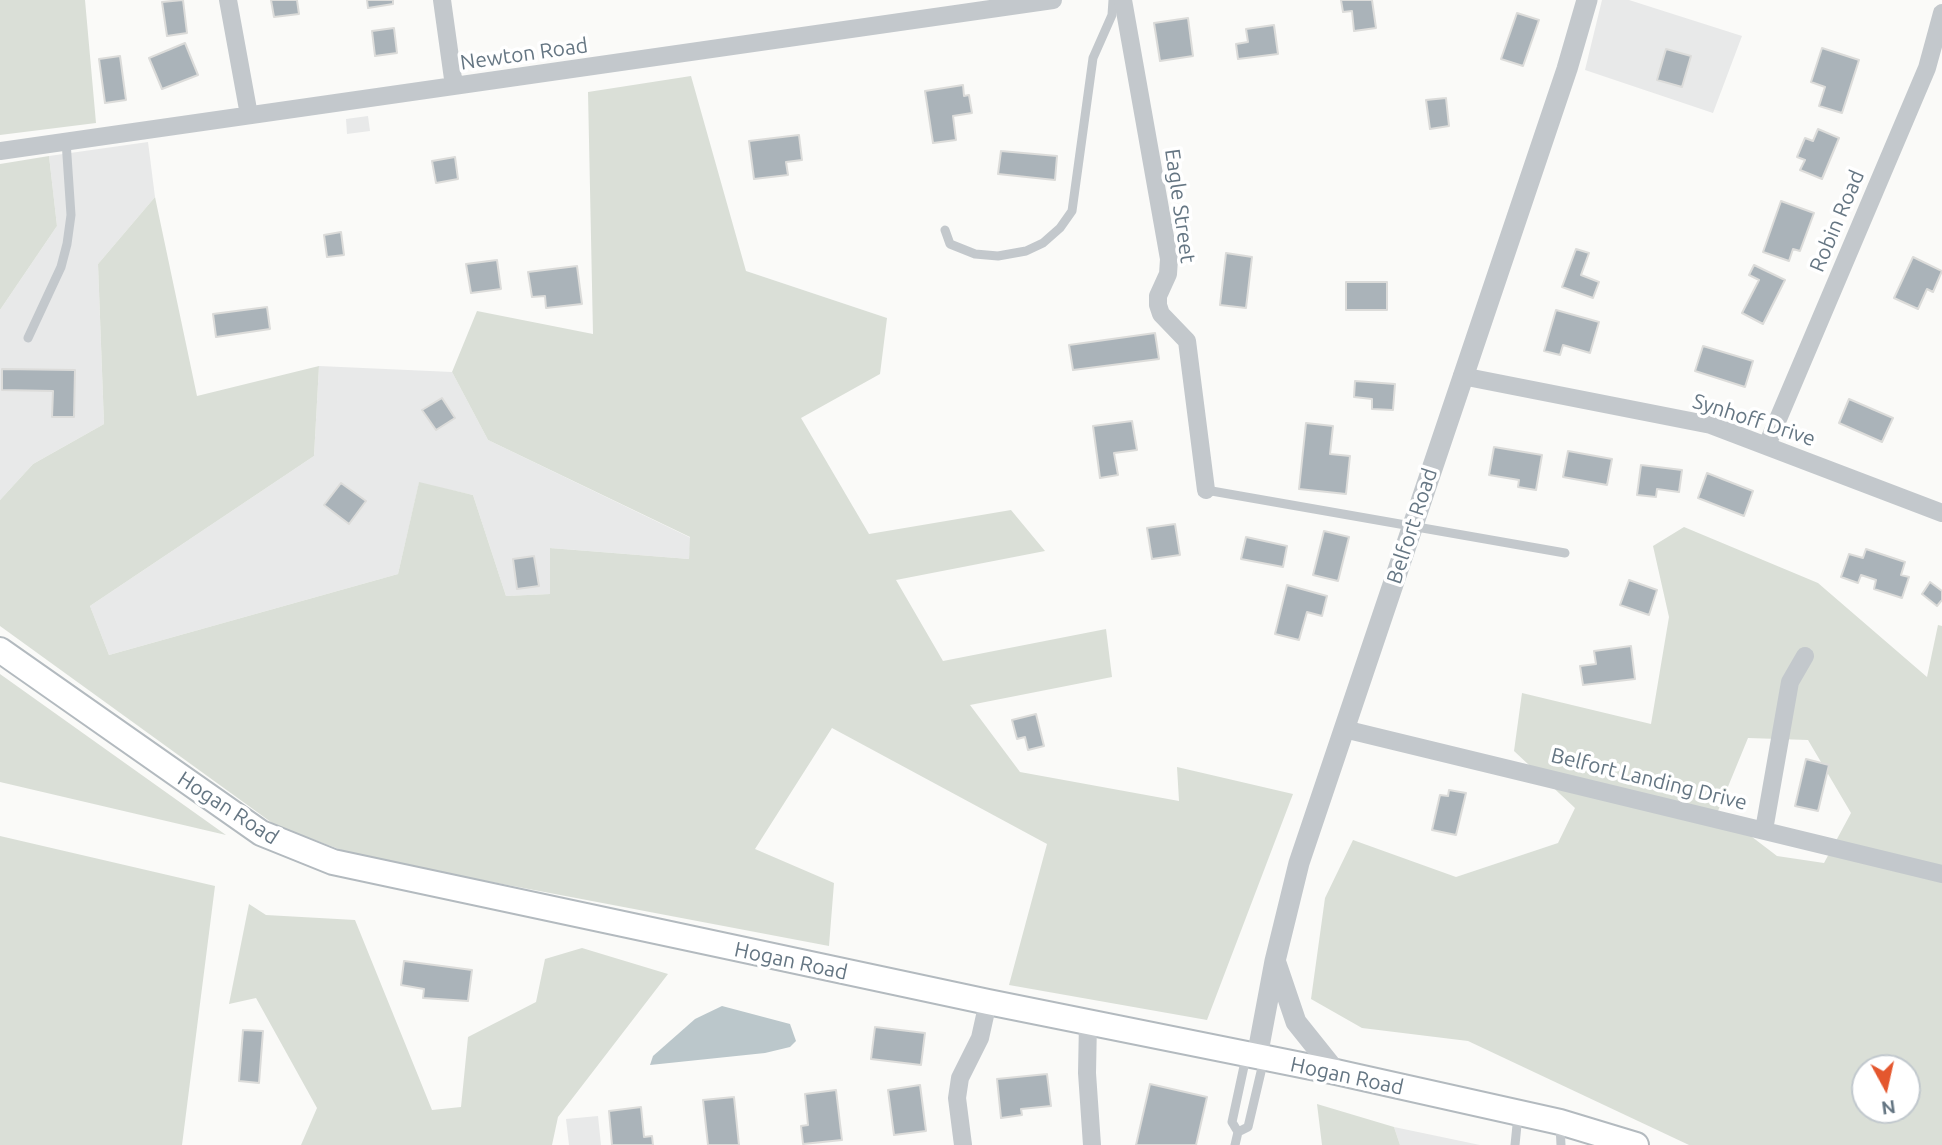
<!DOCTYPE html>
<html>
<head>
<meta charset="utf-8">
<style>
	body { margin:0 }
	#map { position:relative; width:1942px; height:1145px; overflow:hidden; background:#fafaf8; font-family:Ubuntu,sans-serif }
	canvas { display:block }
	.north { position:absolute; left:1851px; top:1054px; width:70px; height:70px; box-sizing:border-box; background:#fff; border:2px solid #c1c8cd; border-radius:50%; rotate:172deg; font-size:19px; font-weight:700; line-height:28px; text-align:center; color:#657683 }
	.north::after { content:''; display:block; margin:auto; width:24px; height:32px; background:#e4572e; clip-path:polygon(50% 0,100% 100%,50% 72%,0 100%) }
</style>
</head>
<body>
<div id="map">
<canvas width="1942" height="1145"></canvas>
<div class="north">N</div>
</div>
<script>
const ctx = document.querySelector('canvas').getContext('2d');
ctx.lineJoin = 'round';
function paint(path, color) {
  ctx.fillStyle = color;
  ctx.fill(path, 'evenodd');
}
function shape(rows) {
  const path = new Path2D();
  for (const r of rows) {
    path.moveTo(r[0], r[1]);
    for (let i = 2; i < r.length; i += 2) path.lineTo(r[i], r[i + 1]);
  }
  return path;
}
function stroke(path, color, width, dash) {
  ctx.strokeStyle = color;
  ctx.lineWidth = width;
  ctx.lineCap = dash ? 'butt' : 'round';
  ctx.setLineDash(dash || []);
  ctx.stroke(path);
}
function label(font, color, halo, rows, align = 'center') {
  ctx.font = font + ' Ubuntu,sans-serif';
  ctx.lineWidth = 7;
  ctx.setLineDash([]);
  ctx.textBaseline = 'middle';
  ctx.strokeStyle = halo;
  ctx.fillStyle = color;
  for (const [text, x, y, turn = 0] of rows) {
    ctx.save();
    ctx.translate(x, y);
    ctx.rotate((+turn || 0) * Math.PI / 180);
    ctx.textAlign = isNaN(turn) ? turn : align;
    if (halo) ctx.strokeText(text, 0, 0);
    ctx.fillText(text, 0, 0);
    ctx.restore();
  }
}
const built = shape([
	[1602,0,1629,0,1742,36,1713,113,1585,70],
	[368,116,370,131,347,134,346,119],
	[148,142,155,197,98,264,104,424,33,464,0,500,0,310,57,226,49,156],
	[319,366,452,372,488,440,691,538,689,559,550,548,550,594,506,596,473,495,419,483,398,574,109,655,90,606,314,456],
	[598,1116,601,1145,569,1145,566,1119],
	[1394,1127,1480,1145,1400,1145]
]);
const green = shape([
	[0,0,85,0,96,123,0,135],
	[691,76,746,271,887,318,880,374,801,418,869,534,1011,510,1045,551,896,580,943,661,1106,629,1112,677,970,705,1020,772,1179,801,1177,767,1293,794,1207,1020,1009,985,1047,844,832,728,755,849,834,883,829,946,360,857,275,825,0,626,0,500,33,464,104,424,98,264,155,197,197,396,319,366,314,456,90,606,109,655,398,574,419,482,473,495,506,596,550,594,550,548,689,559,690,537,488,440,452,372,477,311,593,334,588,92],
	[49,156,57,226,0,310,0,164],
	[1684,527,1818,583,1927,677,1938,625,1942,626,1942,1145,1689,1145,1468,1041,1362,1028,1311,999,1325,898,1353,840,1456,877,1558,843,1575,808,1514,751,1522,693,1651,724,1669,617,1653,546],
	[1748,738,1808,740,1851,813,1824,863,1777,856,1718,811],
	[1865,1068,1907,1068,1907,1110,1865,1110],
	[0,674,226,835,0,782],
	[0,836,215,886,182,1145,0,1145],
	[249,904,266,915,355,920,432,1110,461,1107,468,1037,536,1002,545,959,582,948,668,974,558,1117,552,1145,301,1145,317,1108,256,998,229,1004],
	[1317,1104,1394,1127,1400,1145,1322,1145]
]);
const water = shape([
	[722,1006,790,1024,796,1041,790,1047,765,1053,650,1065,653,1056,695,1019]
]);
const building = shape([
	[183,0,187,33,167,36,162,2,183,0],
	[271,0,297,0,299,14,274,17,271,0],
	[367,0,393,0,393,4,368,8,367,0],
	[1341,0,1372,0,1376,28,1354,31,1352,11,1343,12,1341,0],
	[1517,13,1539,20,1523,66,1501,59,1517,13],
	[1188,18,1193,56,1160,61,1154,23,1188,18],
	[1274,25,1278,54,1238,59,1236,44,1248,42,1246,29,1274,25],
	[394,28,397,53,375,56,372,31,394,28],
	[185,43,198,75,162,89,149,58,185,43],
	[1822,48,1859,60,1842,113,1819,106,1825,87,1811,82,1822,48],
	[1666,49,1691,56,1682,87,1657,80,1666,49],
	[120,56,126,100,105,103,99,59,120,56],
	[963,85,964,96,969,95,972,113,953,116,956,140,933,143,925,91,963,85],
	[1446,98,1449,126,1430,129,1426,100,1446,98],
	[1818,129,1839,138,1822,179,1800,170,1805,160,1797,157,1805,138,1813,141,1818,129],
	[799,135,802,160,786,162,788,175,754,179,749,141,799,135],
	[1001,151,1057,156,1055,180,998,174,1001,151],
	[455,157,458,179,436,183,432,161,455,157],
	[1781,201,1814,213,1800,251,1793,249,1789,261,1763,252,1781,201],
	[341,232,344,255,327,257,324,235,341,232],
	[1576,249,1589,253,1581,275,1599,282,1593,298,1562,287,1576,249],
	[1226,253,1252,257,1246,308,1220,305,1226,253],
	[1913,257,1942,271,1933,292,1927,289,1918,309,1894,298,1913,257],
	[497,260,501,289,471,293,466,264,497,260],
	[1754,265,1785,280,1763,324,1742,313,1759,280,1749,275,1754,265],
	[577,266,582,304,546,308,545,296,532,297,528,272,577,266],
	[1346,282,1387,282,1387,310,1346,310,1346,282],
	[267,307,270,329,216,337,213,314,267,307],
	[1556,310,1599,322,1590,353,1563,345,1560,355,1544,351,1556,310],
	[1155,333,1159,359,1073,370,1069,345,1155,333],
	[1703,346,1753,361,1745,387,1695,371,1703,346],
	[2,369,75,370,74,417,52,417,53,391,2,390,2,369],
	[1355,381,1395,384,1393,410,1372,409,1372,399,1354,397,1355,381],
	[442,398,455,418,436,430,422,410,442,398],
	[1849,399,1893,418,1882,442,1839,423,1849,399],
	[1132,421,1137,450,1114,453,1118,475,1100,478,1093,426,1132,421],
	[1306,423,1333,426,1330,454,1350,456,1346,494,1299,489,1306,423],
	[1494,447,1542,455,1536,490,1518,487,1519,480,1489,475,1494,447],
	[1568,451,1612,459,1607,485,1563,477,1568,451],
	[1641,465,1682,470,1679,492,1657,489,1656,497,1637,495,1641,465],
	[1707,473,1753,491,1744,516,1698,498,1707,473],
	[341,483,366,501,349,524,324,505,341,483],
	[1175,524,1180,555,1152,559,1147,528,1175,524],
	[1324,531,1349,537,1338,581,1313,575,1324,531],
	[1246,537,1287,546,1283,567,1241,559,1246,537],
	[1866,549,1905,562,1901,575,1909,577,1902,598,1874,589,1876,580,1861,575,1858,583,1841,577,1849,554,1863,558,1866,549],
	[534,556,539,586,517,589,513,559,534,556],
	[1629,580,1657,590,1649,615,1620,605,1629,580],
	[1930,582,1942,591,1942,600,1937,606,1922,594,1930,582],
	[1287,585,1327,596,1322,616,1307,612,1299,640,1275,634,1287,585],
	[1631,646,1635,679,1583,685,1580,666,1596,664,1594,651,1631,646],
	[1036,714,1044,746,1028,750,1025,737,1017,739,1012,720,1036,714],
	[1806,759,1829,765,1818,811,1795,806,1806,759],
	[1449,790,1466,793,1456,835,1432,830,1440,795,1448,796,1449,790],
	[404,961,472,970,468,1001,423,998,424,989,401,985,404,961],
	[875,1027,925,1033,921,1065,871,1059,875,1027],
	[243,1030,263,1031,259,1083,239,1081,243,1030],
	[1047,1074,1051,1106,1021,1109,1022,1115,1001,1118,997,1079,1047,1074],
	[1150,1084,1207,1097,1196,1145,1136,1145,1150,1084],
	[920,1085,926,1131,894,1135,888,1090,920,1085],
	[836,1090,842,1140,803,1144,801,1126,808,1125,805,1094,836,1090],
	[734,1097,739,1145,708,1145,703,1100,734,1097],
	[641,1107,644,1137,652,1136,653,1145,612,1145,609,1111,641,1107]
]);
const service = shape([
	[945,230,950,244,975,254,998,256,1026,251,1043,243,1060,228,1072,211,1093,58,1112,15,1113,0],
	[28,338,61,267,67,244,71,215,66,141],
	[1206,490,1565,553],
	[1246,1057,1232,1122,1238,1132,1248,1127,1264,1059],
	[1560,1126,1561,1145],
	[1235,1145,1238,1132],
	[1515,1145,1518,1115]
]);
const minor = shape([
	[228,0,249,115],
	[442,0,454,86],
	[1123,0,1169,259,1168,274,1158,296,1158,305,1161,314,1187,341,1206,490],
	[0,151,1053,0],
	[1462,376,1711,425,1942,513],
	[1767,445,1927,68,1942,13],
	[1344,729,1942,874],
	[1764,830,1790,682,1805,656],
	[1088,1022,1087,1073,1092,1145],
	[963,1145,957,1098,960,1078,980,1038,988,1002]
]);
const tertiary = shape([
	[1276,963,1296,1022,1336,1072],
	[1257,1057,1275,961,1299,863,1567,69,1587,0]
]);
const secondary = shape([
	[0,650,261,833,333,862,988,1002,1336,1072,1560,1122,1636,1145]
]);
const streetNames = [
	["Newton Road",524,54,-8],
	["Eagle Street",1180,206,82],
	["Robin Road",1837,221,-67],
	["Synhoff Drive",1754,420,18],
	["Belfort Road",1412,526,-72],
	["Belfort Landing Drive",1649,779,14],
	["Hogan Road",228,808,33],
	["Hogan Road",791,961,12],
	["Hogan Road",1347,1076,12]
];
paint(built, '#e8e9e9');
paint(green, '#dadfd7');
paint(water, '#bbc7cb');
paint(building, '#aab3b9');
stroke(building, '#dcdcda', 2);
stroke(secondary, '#b3babf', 28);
stroke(service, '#c3c8cc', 9);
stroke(minor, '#c3c8cc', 18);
stroke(tertiary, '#c3c8cc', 21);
stroke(secondary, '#fff', 24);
label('21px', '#657683', '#fff', streetNames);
</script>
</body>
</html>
